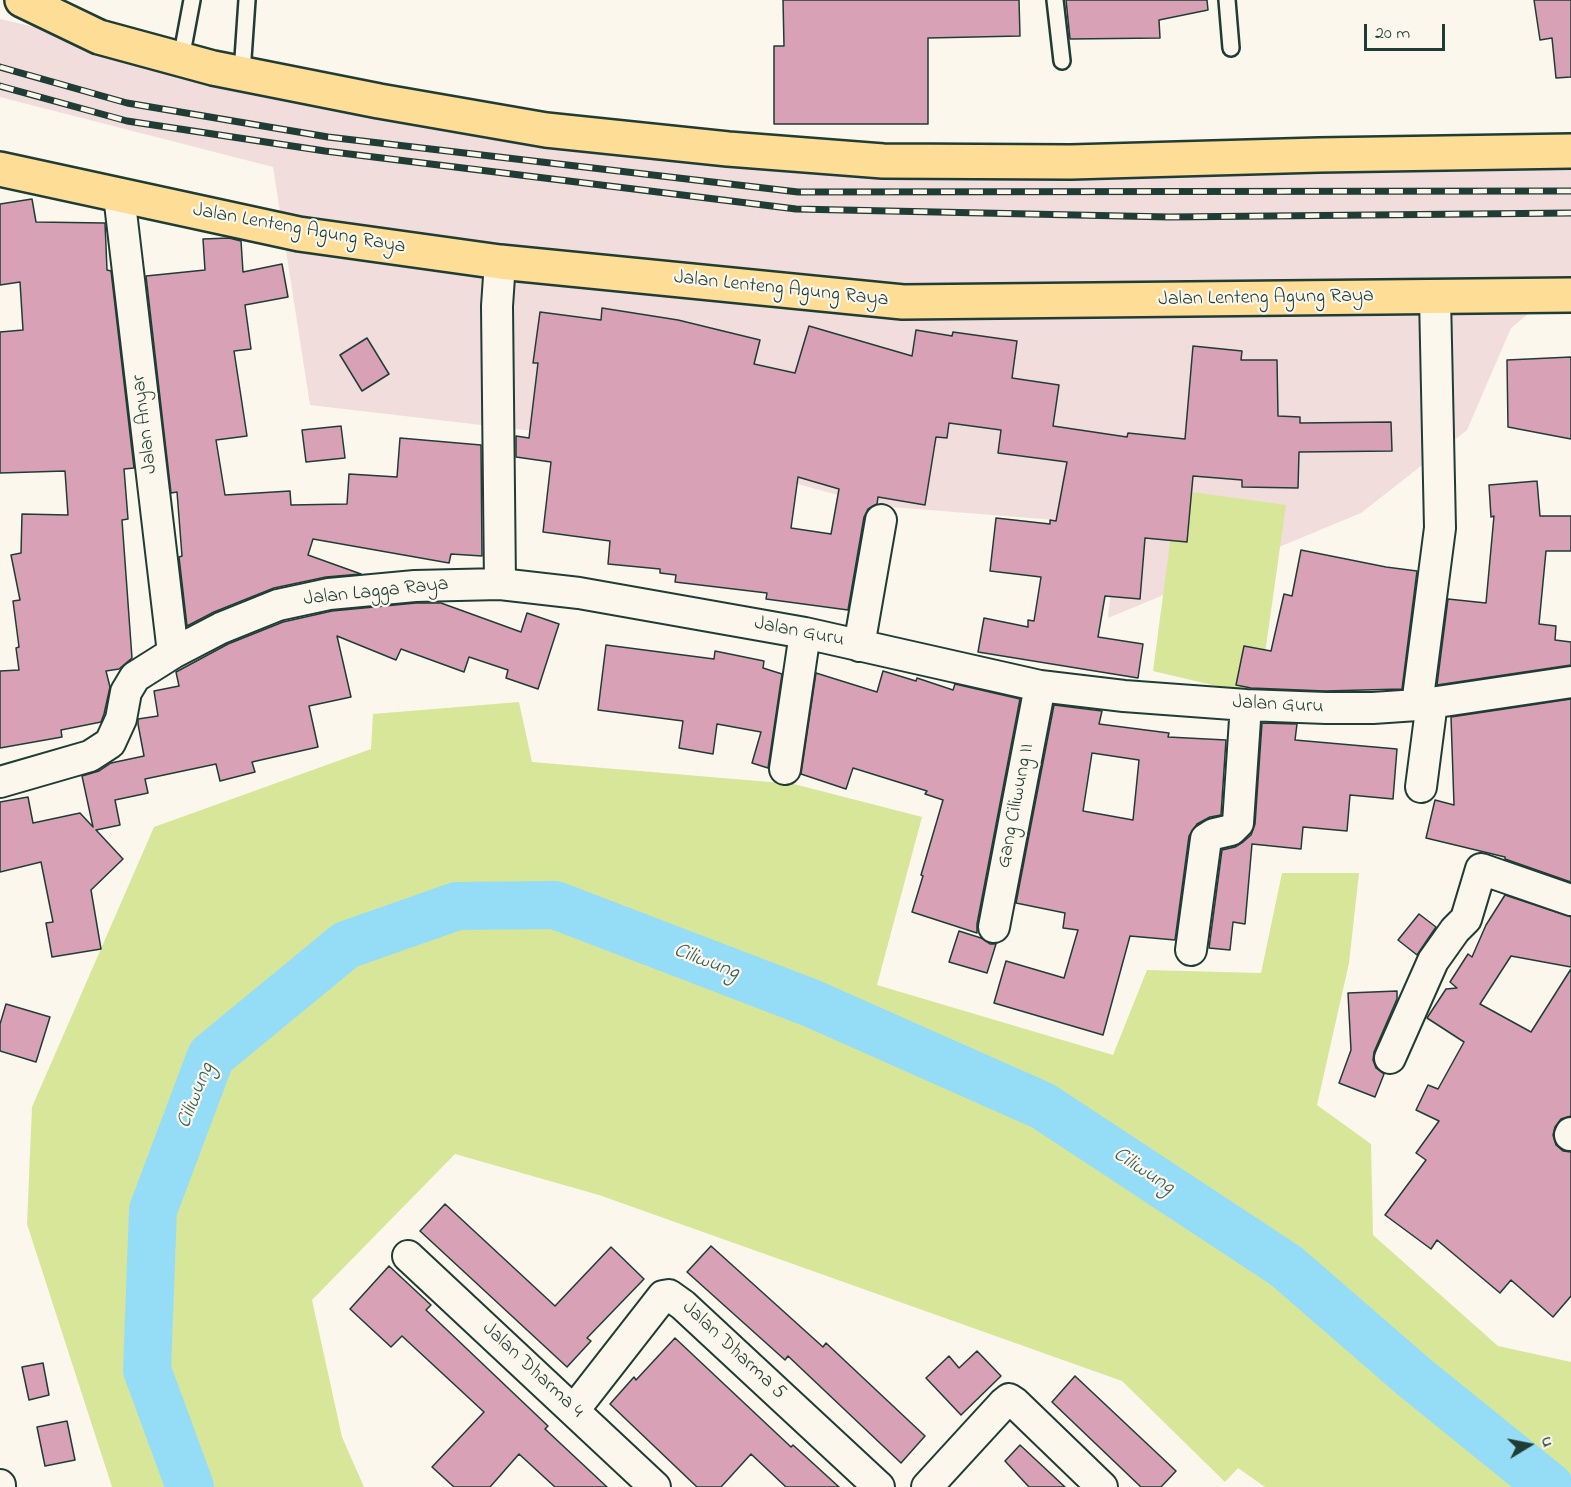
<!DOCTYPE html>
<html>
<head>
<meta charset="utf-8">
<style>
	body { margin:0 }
	#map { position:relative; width:1571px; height:1487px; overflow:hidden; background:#fbf7ec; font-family:"Indie Flower",sans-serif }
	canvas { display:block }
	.north { position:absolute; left:1499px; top:1415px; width:60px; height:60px; -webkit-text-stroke:4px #fbf7ec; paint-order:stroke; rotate:80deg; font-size:16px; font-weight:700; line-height:24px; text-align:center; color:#1f3d34 }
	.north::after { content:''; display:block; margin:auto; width:21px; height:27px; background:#1f3d34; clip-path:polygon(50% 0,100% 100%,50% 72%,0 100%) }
	.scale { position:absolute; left:1364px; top:24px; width:81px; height:27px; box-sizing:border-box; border:3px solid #1f3d34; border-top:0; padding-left:8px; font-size:18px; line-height:21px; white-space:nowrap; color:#1f3d34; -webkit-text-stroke:4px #fbf7ec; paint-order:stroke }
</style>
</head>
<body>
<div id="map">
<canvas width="1571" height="1487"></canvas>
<div class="north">U</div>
<div class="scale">20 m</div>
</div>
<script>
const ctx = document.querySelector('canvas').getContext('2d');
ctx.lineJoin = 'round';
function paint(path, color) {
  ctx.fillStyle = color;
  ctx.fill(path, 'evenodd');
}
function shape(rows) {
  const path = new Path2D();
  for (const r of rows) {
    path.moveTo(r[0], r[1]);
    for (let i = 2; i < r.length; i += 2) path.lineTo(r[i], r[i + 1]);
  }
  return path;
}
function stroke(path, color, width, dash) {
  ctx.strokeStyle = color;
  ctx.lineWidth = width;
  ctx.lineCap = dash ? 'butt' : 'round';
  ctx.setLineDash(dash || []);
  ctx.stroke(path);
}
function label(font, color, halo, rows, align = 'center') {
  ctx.font = font + ' "Indie Flower",sans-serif';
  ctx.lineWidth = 4.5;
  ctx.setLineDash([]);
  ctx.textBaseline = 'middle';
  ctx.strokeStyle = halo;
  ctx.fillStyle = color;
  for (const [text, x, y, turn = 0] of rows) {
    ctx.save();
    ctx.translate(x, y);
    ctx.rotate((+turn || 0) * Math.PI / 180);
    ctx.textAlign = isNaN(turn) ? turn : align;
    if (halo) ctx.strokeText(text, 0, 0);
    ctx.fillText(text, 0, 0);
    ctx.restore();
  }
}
const built = shape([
	[0,19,142,52,786,159,1571,154,1571,278,1511,328,1467,430,1361,513,1108,618,1118,525,879,506,653,445,310,405,273,167,0,97]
]);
const green = shape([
	[1177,490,1286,505,1259,696,1153,671],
	[519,702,532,762,794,784,922,817,877,985,1113,1055,1147,970,1261,973,1282,873,1359,873,1349,963,1317,1105,1371,1144,1373,1235,1498,1346,1571,1362,1571,1487,1265,1487,1238,1468,1225,1482,1122,1381,599,1195,455,1154,312,1300,342,1437,364,1487,112,1487,27,1224,32,1107,154,827,371,749,373,714]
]);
const river = shape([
	[190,1487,147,1370,153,1210,211,1056,346,945,457,906,555,905,811,1003,1043,1106,1286,1266,1414,1377,1550,1487]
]);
const building = shape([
	[783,0,1019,0,1020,36,928,38,928,124,774,124,774,46,784,46,783,0],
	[1066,0,1207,0,1208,10,1159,20,1160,38,1070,39,1066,0],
	[1534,0,1571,0,1571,77,1556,78,1552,38,1540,40,1534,0],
	[32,199,36,222,105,223,107,270,111,271,134,468,124,469,128,519,122,520,132,658,119,669,106,671,110,687,104,714,101,722,61,730,62,737,0,748,0,671,19,670,16,648,19,647,13,601,20,600,11,555,21,553,22,514,68,515,65,471,0,473,0,332,23,330,20,282,0,285,0,204,32,199],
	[229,238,241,241,243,272,282,264,288,297,245,305,251,349,234,351,247,436,216,440,225,495,290,491,291,505,347,504,349,474,397,477,400,438,481,445,482,556,451,554,449,563,313,539,308,555,361,574,326,577,274,588,214,612,187,626,179,557,182,556,177,492,171,493,146,276,205,270,203,239,229,238],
	[602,308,678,320,760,340,754,364,795,373,809,326,912,356,916,330,952,336,953,332,1017,341,1012,378,1059,385,1053,426,1127,437,1128,433,1185,439,1193,346,1242,351,1241,360,1277,360,1278,416,1300,417,1300,423,1391,422,1392,451,1299,452,1298,488,1242,487,1242,480,1193,476,1187,542,1145,538,1140,599,1105,596,1098,637,1143,644,1138,678,978,652,984,618,1028,627,1028,620,1034,621,1041,577,990,571,996,518,1050,524,1050,520,1056,521,1067,462,998,453,1001,430,949,423,947,438,936,437,925,505,878,497,877,504,868,509,864,517,848,610,766,599,767,593,675,582,676,575,660,573,660,569,608,564,610,541,543,532,551,462,516,457,516,436,529,438,538,363,533,363,540,312,601,320,602,308],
	[798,477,839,489,831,534,791,528,798,477],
	[367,338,389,374,362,391,340,355,367,338],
	[1571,357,1571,439,1508,427,1507,360,1571,357],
	[341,426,345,458,306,462,302,430,341,426],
	[1537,481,1540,516,1571,516,1571,551,1546,551,1539,624,1556,626,1555,640,1571,642,1571,665,1437,685,1448,599,1486,603,1494,516,1491,517,1489,485,1537,481],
	[1301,550,1386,567,1417,571,1402,689,1325,691,1251,688,1236,685,1244,646,1271,651,1284,594,1292,596,1301,550],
	[416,603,441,603,521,632,527,613,559,624,538,689,506,678,508,670,469,657,464,672,401,649,396,660,337,636,351,697,309,706,318,747,252,762,255,772,220,781,216,764,145,779,148,793,115,800,120,825,96,830,123,859,91,890,101,949,52,957,46,923,53,922,41,862,0,872,0,802,28,797,33,823,80,813,93,827,82,776,99,771,111,763,144,756,138,724,138,719,158,716,154,691,179,686,176,672,228,644,283,622,332,611,416,603],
	[606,645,714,659,715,651,764,661,763,668,782,674,768,768,752,763,761,732,717,724,713,754,679,748,683,721,598,710,606,645],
	[883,671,916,681,917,678,953,690,955,684,1020,699,977,924,977,933,912,912,923,876,921,875,943,800,925,794,927,791,853,768,846,789,801,774,816,673,877,692,883,671],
	[1571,699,1571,882,1505,859,1505,857,1426,838,1435,800,1454,805,1451,717,1571,699],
	[1054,705,1102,711,1099,724,1169,733,1168,737,1226,740,1221,815,1210,817,1197,824,1189,836,1175,940,1130,936,1103,1035,994,1003,1006,961,1064,978,1078,930,1063,928,1065,913,1016,903,1054,705],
	[1092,753,1139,760,1133,820,1083,811,1092,753],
	[1262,723,1297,724,1295,740,1397,749,1393,799,1350,795,1347,831,1303,827,1301,849,1252,844,1245,924,1233,922,1230,950,1209,948,1222,850,1235,847,1243,842,1251,835,1255,824,1262,723],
	[1505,895,1571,917,1571,967,1511,956,1480,1004,1531,1032,1571,969,1571,1116,1561,1119,1555,1127,1553,1135,1556,1145,1563,1151,1571,1152,1571,1296,1553,1317,1511,1280,1500,1293,1437,1240,1431,1249,1385,1215,1426,1160,1416,1153,1439,1121,1416,1110,1428,1085,1438,1089,1464,1042,1427,1018,1446,989,1457,988,1450,982,1468,954,1472,957,1486,925,1505,895],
	[1419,914,1436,927,1417,955,1398,940,1419,914],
	[959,931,981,938,990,944,996,944,987,973,949,962,959,931],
	[1397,991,1397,999,1374,1052,1373,1060,1376,1068,1384,1074,1375,1097,1339,1083,1351,1050,1348,993,1397,991],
	[6,1004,50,1017,36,1062,0,1051,0,1024,6,1004],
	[445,1204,555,1306,611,1247,644,1279,587,1338,591,1341,567,1367,420,1231,445,1204],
	[711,1246,823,1347,826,1343,925,1436,901,1463,788,1356,785,1360,687,1272,711,1246],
	[389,1266,431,1305,426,1310,548,1426,545,1429,607,1487,555,1487,519,1454,490,1487,454,1487,432,1467,484,1412,402,1336,391,1347,350,1309,389,1266],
	[675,1338,791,1447,793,1445,839,1487,786,1487,751,1454,721,1487,697,1487,610,1404,634,1377,636,1380,675,1338],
	[977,1351,1001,1376,961,1415,926,1378,949,1356,959,1368,977,1351],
	[43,1363,49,1395,29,1400,22,1367,43,1363],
	[1075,1376,1176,1471,1161,1487,1141,1487,1052,1402,1075,1376],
	[67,1421,75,1460,45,1466,37,1427,67,1421],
	[1020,1445,1065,1487,1029,1487,1005,1461,1020,1445]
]);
const lane = shape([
	[1055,0,1062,61],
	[1227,0,1231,48],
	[181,59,192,0],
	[242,73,247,0]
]);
const street = shape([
	[119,195,173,653],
	[500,584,497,306,500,262],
	[859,646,881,520],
	[1417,705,1440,528,1435,297],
	[785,769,805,633],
	[0,782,90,756,110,743,121,719,126,692,135,677,173,653,221,628,278,605,329,594,415,586,500,584,579,593,805,633,1040,686,1124,696,1246,705,1326,708,1373,708,1417,705,1571,682],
	[1421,787,1432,702],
	[994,927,1040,686],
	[1191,950,1206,839,1214,834,1231,830,1238,823,1246,705],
	[1390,1058,1433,961,1455,930,1466,919,1481,869,1571,900],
	[1570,1135,1571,1133],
	[408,1256,655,1487],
	[574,1410,663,1296,669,1295,683,1305,879,1487],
	[0,1485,0,1487],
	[927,1487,1004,1403,1009,1399,1015,1403,1102,1487]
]);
const primary = shape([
	[22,0,99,37,213,68,379,101,546,130,728,149,883,161,1071,162,1319,155,1571,151],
	[0,169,299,234,500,262,903,302,1571,295]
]);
const rail = shape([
	[0,67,127,103,328,137,798,192,1571,191],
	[0,86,127,121,325,151,796,209,1169,217,1571,213]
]);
const streetNames = [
	["Jalan Lenteng Agung Raya",299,230,10],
	["Jalan Lenteng Agung Raya",781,290,6],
	["Jalan Lenteng Agung Raya",1266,299,-1],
	["Jalan Anyar",146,424,-97],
	["Jalan Lagga Raya",376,593,-6],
	["Jalan Guru",799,633,11],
	["Jalan Guru",1278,706,3],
	["Gang Ciliwung II",1017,806,-79],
	["Jalan Dharma 5",733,1351,43],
	["Jalan Dharma 4",532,1371,43]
];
const waterNames = [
	["Ciliwung",706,963,21],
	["Ciliwung",197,1096,-68],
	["Ciliwung",1143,1172,33]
];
paint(built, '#f0dddc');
paint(green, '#d8e699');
stroke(river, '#95ddf7', 48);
paint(building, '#d8a1b6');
stroke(building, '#1f3d34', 1.5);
stroke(lane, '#1f3d34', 20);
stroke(street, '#1f3d34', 34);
stroke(primary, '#1f3d34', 38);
stroke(lane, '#fbf7ec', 15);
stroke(street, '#fbf7ec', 30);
stroke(primary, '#fedd96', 33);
stroke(rail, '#1f3d34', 7);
stroke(rail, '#fbf7ec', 4.5, [14]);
label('20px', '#1f3d34', '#fbf7ec', streetNames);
label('italic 21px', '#375d5b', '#fbf7ec', waterNames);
</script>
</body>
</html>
